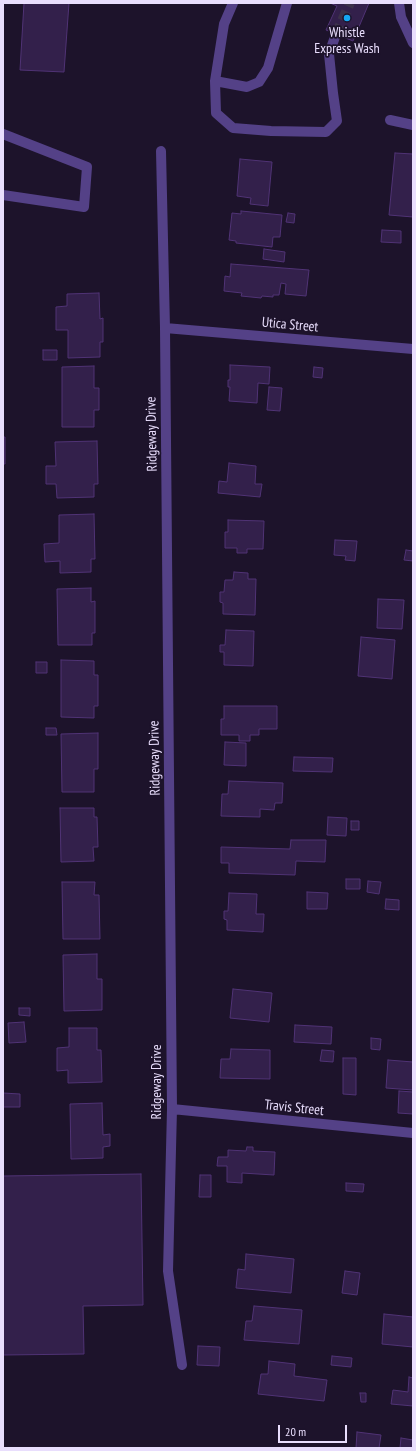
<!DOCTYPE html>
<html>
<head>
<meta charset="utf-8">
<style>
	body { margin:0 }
	#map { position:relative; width:416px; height:1451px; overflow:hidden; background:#1d132b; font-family:"PT Sans Narrow",sans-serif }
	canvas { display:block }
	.frame { position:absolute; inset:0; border:4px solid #e9defd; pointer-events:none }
	.scale { position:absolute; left:278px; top:1425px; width:69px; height:18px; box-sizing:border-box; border:2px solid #e9defd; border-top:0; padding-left:5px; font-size:12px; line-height:14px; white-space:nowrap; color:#e9defd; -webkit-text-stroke:3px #1d132b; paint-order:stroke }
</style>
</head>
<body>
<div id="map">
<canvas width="416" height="1451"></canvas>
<div class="frame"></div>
<div class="scale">20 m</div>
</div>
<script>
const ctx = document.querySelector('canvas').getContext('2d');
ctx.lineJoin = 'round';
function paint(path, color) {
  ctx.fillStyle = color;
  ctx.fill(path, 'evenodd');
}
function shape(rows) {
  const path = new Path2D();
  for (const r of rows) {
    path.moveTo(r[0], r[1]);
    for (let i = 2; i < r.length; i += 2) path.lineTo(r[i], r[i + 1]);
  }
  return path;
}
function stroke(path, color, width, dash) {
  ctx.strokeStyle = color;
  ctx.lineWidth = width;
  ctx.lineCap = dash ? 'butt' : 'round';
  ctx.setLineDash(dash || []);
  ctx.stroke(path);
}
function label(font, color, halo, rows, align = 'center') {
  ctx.font = font + ' "PT Sans Narrow",sans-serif';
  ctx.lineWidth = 3.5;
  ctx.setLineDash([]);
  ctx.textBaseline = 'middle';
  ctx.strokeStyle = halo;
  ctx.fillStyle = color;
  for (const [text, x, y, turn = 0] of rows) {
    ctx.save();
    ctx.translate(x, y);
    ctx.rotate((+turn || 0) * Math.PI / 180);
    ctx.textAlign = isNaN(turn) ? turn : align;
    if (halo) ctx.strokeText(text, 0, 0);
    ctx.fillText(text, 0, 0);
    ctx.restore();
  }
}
const building = shape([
	[24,3,69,3,64,72,20,70,24,3],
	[330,3,369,3,353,41,326,30,337,6,330,3],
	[395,153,413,154,413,217,389,215,395,153],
	[240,159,272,162,268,206,250,204,251,198,237,196,240,159],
	[241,211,282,215,280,237,273,237,272,247,236,243,236,241,229,240,232,213,241,214,241,211],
	[288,213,295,214,294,223,286,222,288,213],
	[382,230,401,231,401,243,381,242,382,230],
	[264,249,285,252,284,262,263,259,264,249],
	[231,264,309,270,306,296,285,294,286,284,281,283,279,295,273,295,273,297,262,296,261,298,241,296,242,293,224,291,225,276,230,277,231,264],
	[99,293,100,319,103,318,103,342,100,342,100,357,68,358,68,330,56,330,56,307,67,306,67,294,99,293],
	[43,350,57,350,57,360,43,360,43,350],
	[230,365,270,367,269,384,258,383,257,403,229,401,230,387,228,387,228,380,230,380,230,365],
	[94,366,94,388,99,388,99,410,94,410,94,427,62,427,62,367,94,366],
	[314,367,323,368,322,378,313,377,314,367],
	[269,387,282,388,280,411,267,410,269,387],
	[3,437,5,437,5,464,3,464,3,437],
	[97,441,98,484,94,484,94,497,57,498,56,484,46,484,46,466,56,466,55,442,97,441],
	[229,463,256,466,255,484,262,484,260,497,218,493,219,481,227,482,229,463],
	[94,514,95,559,91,559,91,572,60,573,60,561,45,562,44,544,59,543,59,515,94,514],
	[228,520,264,521,263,549,247,549,247,553,237,553,237,548,225,548,225,532,228,532,228,520],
	[335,540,357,541,355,561,345,560,346,556,334,555,335,540],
	[406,550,413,551,413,561,404,560,406,550],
	[234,572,248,573,248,579,256,579,255,615,223,614,223,603,220,602,220,592,224,592,225,580,233,580,234,572],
	[91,588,91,602,95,601,95,633,92,633,92,645,58,645,57,589,91,588],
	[378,599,404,600,402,629,377,628,378,599],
	[226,630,254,631,253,666,224,665,224,652,220,652,220,645,225,645,226,630],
	[361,637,395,640,392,679,358,676,361,637],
	[61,660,94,661,94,675,98,675,98,706,94,706,94,718,61,717,61,660],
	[36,662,47,662,47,673,36,673,36,662],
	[224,706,277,706,277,729,259,729,259,735,250,735,250,741,239,741,239,735,221,735,221,719,224,719,224,706],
	[46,728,56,728,57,735,46,735,46,728],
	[98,733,98,769,94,769,94,792,62,792,61,734,98,733],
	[225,742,246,743,246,766,224,765,225,742],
	[294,757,333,758,332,772,293,771,294,757],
	[229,781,283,783,282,803,275,803,274,810,260,809,260,817,221,816,222,794,228,794,229,781],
	[60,808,94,808,94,817,97,817,98,847,93,847,94,861,61,862,60,808],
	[328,817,347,818,346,836,327,835,328,817],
	[351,821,359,821,359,830,351,830,351,821],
	[291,840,326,840,325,862,296,861,295,875,229,873,229,863,221,863,221,847,290,849,291,840],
	[346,879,360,879,360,889,346,889,346,879],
	[368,881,381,882,379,894,367,892,368,881],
	[62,882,95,882,94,895,99,895,100,939,63,939,62,882],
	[307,892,328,893,327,909,307,909,307,892],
	[229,893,257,894,256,914,264,914,263,932,227,930,227,920,224,919,224,911,228,911,229,893],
	[386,899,399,900,399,910,385,909,386,899],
	[97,954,97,979,102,979,102,1010,64,1011,63,955,97,954],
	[233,989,272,993,269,1022,230,1018,233,989],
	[19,1008,30,1008,30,1016,19,1015,19,1008],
	[24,1022,26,1042,9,1043,8,1023,24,1022],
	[295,1025,332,1027,331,1044,294,1042,295,1025],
	[69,1028,97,1028,97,1050,101,1050,102,1082,68,1083,68,1070,57,1071,57,1048,69,1047,69,1028],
	[371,1038,381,1039,380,1050,371,1049,371,1038],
	[231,1049,270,1050,270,1079,220,1078,221,1059,230,1059,231,1049],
	[322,1050,334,1051,333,1062,320,1061,322,1050],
	[343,1058,356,1058,356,1095,343,1094,343,1058],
	[388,1060,413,1062,413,1090,386,1088,388,1060],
	[399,1091,413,1092,413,1114,398,1113,399,1091],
	[3,1093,20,1094,20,1107,3,1107,3,1093],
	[102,1103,103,1135,110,1134,110,1146,103,1147,103,1158,71,1159,70,1104,102,1103],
	[247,1147,253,1147,253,1151,275,1152,274,1175,242,1173,242,1183,227,1182,227,1166,217,1166,218,1157,228,1157,228,1150,246,1151,247,1147],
	[141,1174,143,1305,83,1306,84,1354,3,1355,3,1176,141,1174],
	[200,1175,211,1175,211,1197,199,1197,200,1175],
	[346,1183,364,1184,363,1192,346,1191,346,1183],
	[246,1254,294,1259,291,1293,236,1288,238,1269,245,1270,246,1254],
	[345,1271,360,1273,357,1295,342,1293,345,1271],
	[254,1306,302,1310,299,1344,244,1340,246,1321,252,1321,254,1306],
	[384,1314,413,1317,413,1347,382,1344,384,1314],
	[198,1346,220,1347,219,1366,197,1365,198,1346],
	[332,1356,352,1358,351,1367,331,1365,332,1356],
	[269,1361,295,1364,294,1376,327,1380,324,1401,258,1394,261,1374,268,1374,269,1361],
	[409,1377,413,1378,413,1406,391,1404,393,1390,408,1392,409,1377],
	[360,1393,366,1393,366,1402,361,1402,360,1393],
	[357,1432,381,1435,379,1448,356,1448,357,1432],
	[401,1438,413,1440,413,1448,400,1448,401,1438]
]);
const minorTunnel = shape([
	[336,34,350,3]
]);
const minor = shape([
	[287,3,268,68,259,82,247,87,215,81,216,113,233,128,271,131,326,132,337,121,333,93,329,54,336,34],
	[399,3,401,17,413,43],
	[215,81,224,24,233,3],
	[390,120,413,125],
	[3,134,87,167,84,207,3,195],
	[161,151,165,328,172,1109,168,1271,182,1365],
	[165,328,413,349],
	[172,1109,413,1133]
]);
const markers = [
	[347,18,4,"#15a7f3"]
];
const poiNames = [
	["Whistle",347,33],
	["Express Wash",347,49]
];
const streetNames = [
	["Utica Street",290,325,5],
	["Ridgeway Drive",152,434,-91],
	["Ridgeway Drive",155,758,-91],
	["Ridgeway Drive",157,1082,-90],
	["Travis Street",294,1108,6]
];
paint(building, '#33204b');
stroke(building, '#503375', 1);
stroke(minorTunnel, '#3c314a', 10, [10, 5]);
stroke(minor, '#544187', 10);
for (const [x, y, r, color] of markers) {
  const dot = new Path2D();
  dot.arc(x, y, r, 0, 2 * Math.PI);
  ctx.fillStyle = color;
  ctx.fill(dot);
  stroke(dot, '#1d132b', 1.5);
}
label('14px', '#e9defd', '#1d132b', poiNames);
label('14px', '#e9defd', '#1d132b', streetNames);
</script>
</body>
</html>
